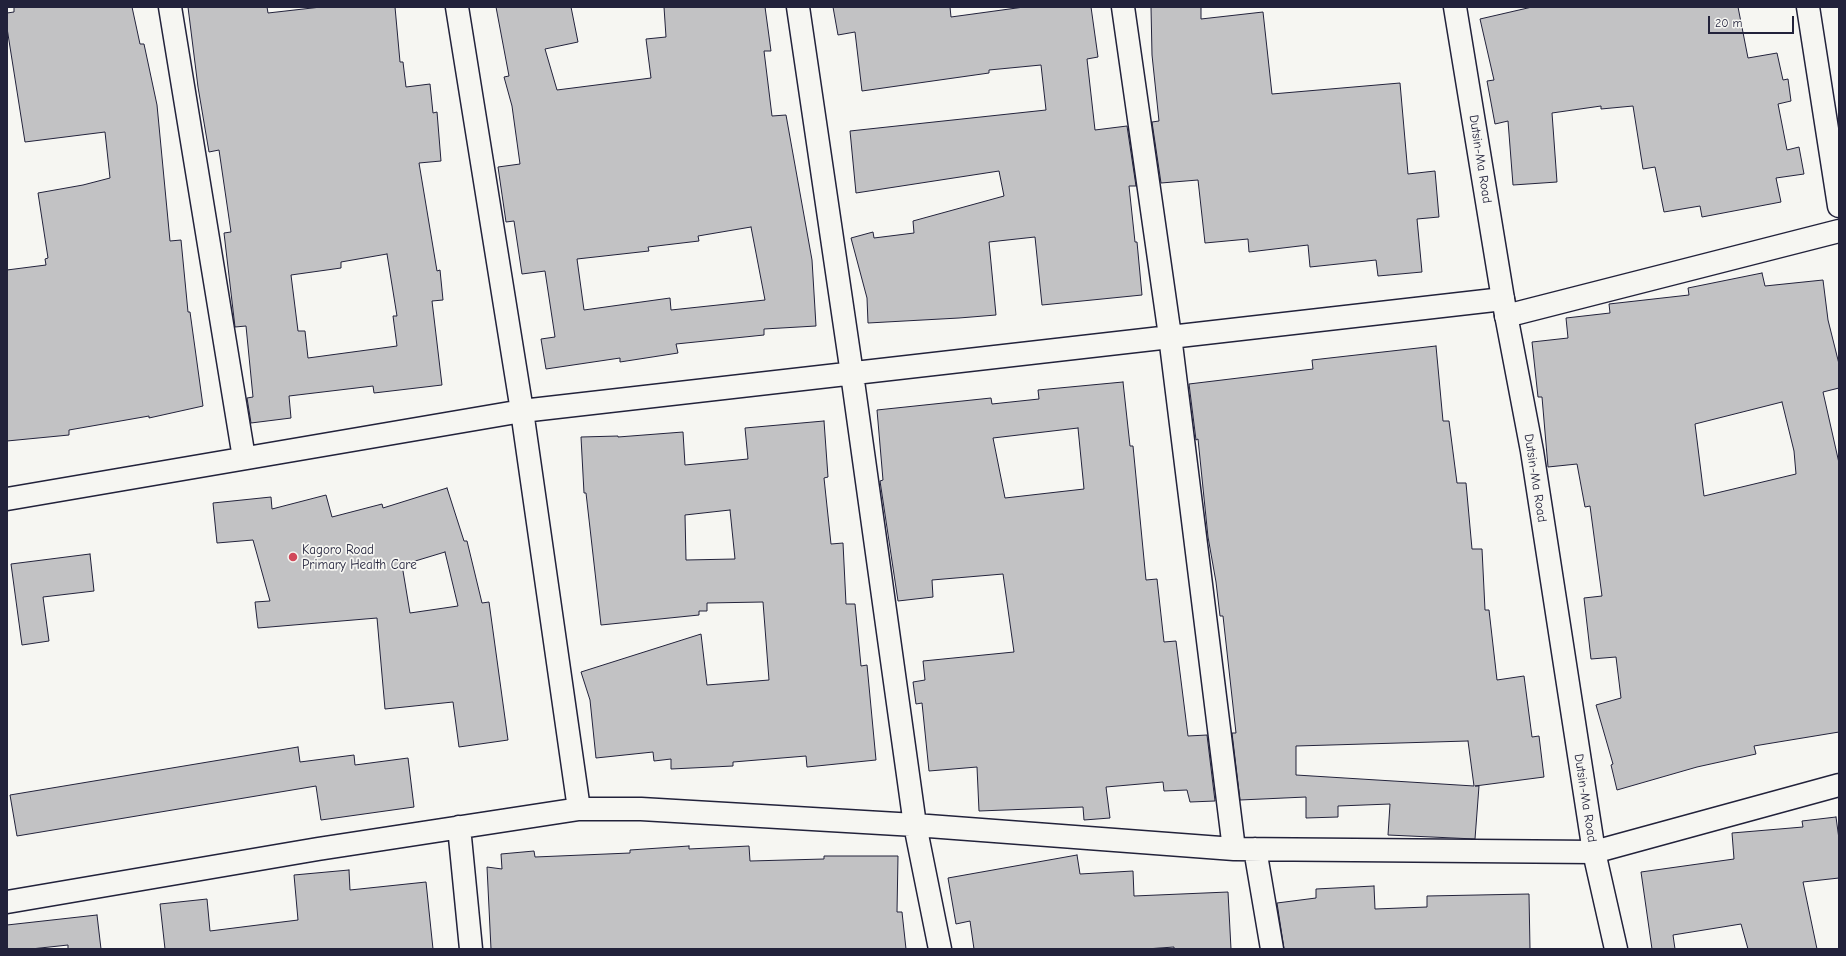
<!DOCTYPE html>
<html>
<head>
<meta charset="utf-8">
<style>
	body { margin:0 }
	#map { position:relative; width:1846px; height:956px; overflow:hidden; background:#f6f6f2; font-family:"Comic Neue",sans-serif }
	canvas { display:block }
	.frame { position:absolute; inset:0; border:8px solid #22223b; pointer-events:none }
	.scale { position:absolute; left:1708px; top:16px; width:86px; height:18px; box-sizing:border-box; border:2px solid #22223b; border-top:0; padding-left:5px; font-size:12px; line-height:14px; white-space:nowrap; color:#22223b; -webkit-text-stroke:3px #f6f6f2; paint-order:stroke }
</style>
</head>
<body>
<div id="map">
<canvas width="1846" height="956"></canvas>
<div class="frame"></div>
<div class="scale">20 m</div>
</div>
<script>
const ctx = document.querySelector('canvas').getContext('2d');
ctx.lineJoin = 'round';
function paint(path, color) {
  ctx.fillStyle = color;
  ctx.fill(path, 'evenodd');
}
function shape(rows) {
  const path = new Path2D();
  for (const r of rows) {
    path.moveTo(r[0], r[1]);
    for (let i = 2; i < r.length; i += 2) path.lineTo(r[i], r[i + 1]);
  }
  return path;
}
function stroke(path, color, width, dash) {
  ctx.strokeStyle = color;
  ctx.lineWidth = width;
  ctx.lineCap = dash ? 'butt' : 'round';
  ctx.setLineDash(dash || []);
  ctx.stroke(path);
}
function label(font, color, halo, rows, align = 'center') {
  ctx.font = font + ' "Comic Neue",sans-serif';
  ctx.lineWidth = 3.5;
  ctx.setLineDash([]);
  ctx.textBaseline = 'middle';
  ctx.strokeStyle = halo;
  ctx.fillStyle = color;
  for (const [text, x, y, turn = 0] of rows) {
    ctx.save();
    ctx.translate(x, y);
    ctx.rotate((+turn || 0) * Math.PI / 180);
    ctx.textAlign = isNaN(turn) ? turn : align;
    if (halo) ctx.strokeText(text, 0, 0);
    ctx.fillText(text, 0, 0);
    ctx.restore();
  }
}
const building = shape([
	[14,7,132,7,140,44,144,44,157,105,170,241,181,240,188,312,190,312,203,406,149,418,149,416,69,430,69,435,7,441,7,270,46,265,45,259,48,258,38,193,83,185,110,178,105,132,25,142,7,28,7,13,14,12,14,7],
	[188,7,267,7,268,13,321,7,395,7,400,62,403,62,406,87,430,84,433,113,437,112,441,161,419,163,437,271,440,270,443,300,432,301,442,385,374,393,373,386,289,396,291,418,251,423,247,398,253,397,246,326,235,327,224,233,231,232,219,150,209,152,198,87,188,7],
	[387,254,397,316,393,316,397,346,308,358,305,331,298,331,291,275,341,268,341,262,387,254],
	[496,7,571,7,578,42,545,49,557,90,651,78,646,39,666,37,664,7,765,7,771,51,764,51,772,116,786,115,812,260,816,326,764,329,764,335,676,344,678,353,620,362,620,358,546,369,541,339,555,337,545,271,522,274,514,221,506,222,498,167,520,164,512,106,504,77,509,76,496,7],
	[751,227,765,300,671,310,670,298,584,310,577,259,649,251,648,247,699,241,698,236,751,227],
	[833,7,950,7,951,17,1024,7,1091,7,1098,57,1087,59,1095,130,1127,126,1136,186,1129,186,1135,242,1137,242,1142,295,1042,305,1035,237,989,242,996,315,959,318,868,323,867,298,851,238,873,232,874,238,914,233,913,221,1004,196,999,171,856,193,850,131,1046,110,1041,65,989,70,989,73,862,91,855,32,838,35,833,7],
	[1151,7,1201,7,1201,19,1263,12,1272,94,1400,83,1408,174,1435,171,1439,217,1417,219,1422,272,1378,276,1376,260,1310,267,1308,245,1249,252,1248,239,1205,243,1198,180,1161,183,1152,122,1159,121,1152,55,1151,7],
	[1532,7,1738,7,1748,58,1777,53,1783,80,1788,79,1791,101,1778,104,1787,150,1799,147,1804,174,1776,178,1781,202,1702,217,1700,206,1664,212,1655,167,1643,169,1633,106,1601,109,1601,106,1552,113,1557,182,1513,185,1508,121,1495,124,1487,81,1494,80,1480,19,1532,7],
	[1762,273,1765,286,1823,280,1828,320,1839,364,1839,388,1823,392,1839,463,1839,732,1754,746,1756,754,1697,767,1617,790,1611,765,1613,764,1596,705,1621,698,1616,657,1591,659,1584,598,1602,596,1590,506,1585,507,1577,464,1548,467,1542,397,1538,397,1532,342,1568,338,1566,318,1610,313,1609,304,1689,295,1688,288,1762,273],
	[1782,402,1794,451,1796,474,1704,496,1695,424,1782,402],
	[1436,346,1443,421,1449,421,1457,483,1466,483,1472,549,1482,549,1485,610,1489,610,1497,680,1524,676,1532,737,1539,736,1544,777,1475,786,1479,786,1475,839,1388,835,1390,804,1338,806,1338,817,1306,818,1306,797,1240,800,1232,733,1236,733,1223,616,1220,616,1216,582,1208,537,1198,439,1196,440,1189,384,1313,369,1312,360,1436,346],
	[1468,741,1474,786,1296,775,1296,746,1468,741],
	[1123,382,1130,446,1133,446,1146,580,1157,579,1164,642,1176,641,1188,736,1207,735,1215,801,1190,802,1187,790,1164,791,1163,782,1106,787,1110,818,1084,820,1083,807,979,811,977,767,929,771,922,703,916,704,913,682,925,680,923,661,1014,652,1003,574,932,580,933,597,898,601,880,481,883,480,877,410,991,398,992,404,1039,399,1038,390,1123,382],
	[1078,428,1084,489,1005,498,993,438,1078,428],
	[824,421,828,477,824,478,831,544,843,543,846,604,855,604,861,666,867,665,876,760,807,767,806,756,733,762,733,766,671,769,671,759,654,761,653,752,596,758,590,700,581,672,701,634,707,685,769,680,763,602,707,603,707,611,699,611,699,615,601,625,586,493,584,493,581,437,618,436,618,437,683,432,685,465,748,459,745,428,824,421],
	[730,510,735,559,686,560,685,515,730,510],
	[447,488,464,541,467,541,482,603,489,602,508,740,459,747,453,702,385,709,377,618,258,628,255,602,270,601,253,540,217,543,213,503,271,497,272,509,326,495,332,517,382,504,383,508,447,488],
	[445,552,458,606,410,613,402,565,445,552],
	[90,554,94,591,43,597,49,641,22,645,11,564,90,554],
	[298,747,300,762,354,755,355,765,408,758,414,807,321,820,316,786,17,836,10,795,298,747],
	[1836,817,1839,839,1839,878,1803,882,1817,949,1748,949,1741,924,1673,935,1675,949,1652,949,1641,872,1734,859,1732,833,1803,827,1802,821,1836,817],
	[689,846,689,849,749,846,750,861,824,859,824,856,898,856,897,912,902,912,906,949,491,949,487,867,502,869,501,854,534,851,535,857,630,853,630,850,689,846],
	[1077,855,1080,874,1133,871,1134,896,1228,892,1231,949,1174,949,1174,947,1146,949,974,949,970,921,956,924,948,878,1077,855],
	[349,870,350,890,426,882,433,949,165,949,160,904,207,899,210,931,298,920,294,875,349,870],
	[1374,886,1375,909,1427,907,1427,896,1529,894,1530,949,1284,949,1277,903,1316,898,1316,889,1374,886],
	[97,915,101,949,68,949,68,945,31,949,7,949,7,925,97,915]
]);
const minor = shape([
	[170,7,244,458],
	[457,7,522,411,579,809],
	[798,7,852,374,915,825,940,949],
	[1123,7,1170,336,1234,849],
	[1808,7,1839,206],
	[1506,316,1839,231],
	[7,499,522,411,1503,299],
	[459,827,471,949],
	[1255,849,1272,949],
	[7,902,318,849,579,809,641,809,915,825,1234,849,1594,852,1839,785]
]);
const tertiary = shape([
	[1455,7,1503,299,1532,451,1594,852,1616,949]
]);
const markers = [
	[293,557,5,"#d1495b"]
];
const streetNames = [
	["Dutsin-Ma Road",1480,159,81],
	["Dutsin-Ma Road",1535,478,81],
	["Dutsin-Ma Road",1585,798,81]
];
const poiNames = [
	["Kagoro Road",302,550],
	["Primary Health Care",302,565]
];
paint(building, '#c2c2c4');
stroke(building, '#22223b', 1);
stroke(minor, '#22223b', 25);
stroke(tertiary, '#22223b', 25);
stroke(minor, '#f6f6f2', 22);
stroke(tertiary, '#f6f6f2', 22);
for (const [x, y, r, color] of markers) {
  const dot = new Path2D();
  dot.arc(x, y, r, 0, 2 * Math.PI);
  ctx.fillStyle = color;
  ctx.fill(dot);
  stroke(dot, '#f6f6f2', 1.5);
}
label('13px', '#22223b', '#f6f6f2', streetNames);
label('13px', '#22223b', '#f6f6f2', poiNames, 'left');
</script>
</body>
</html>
